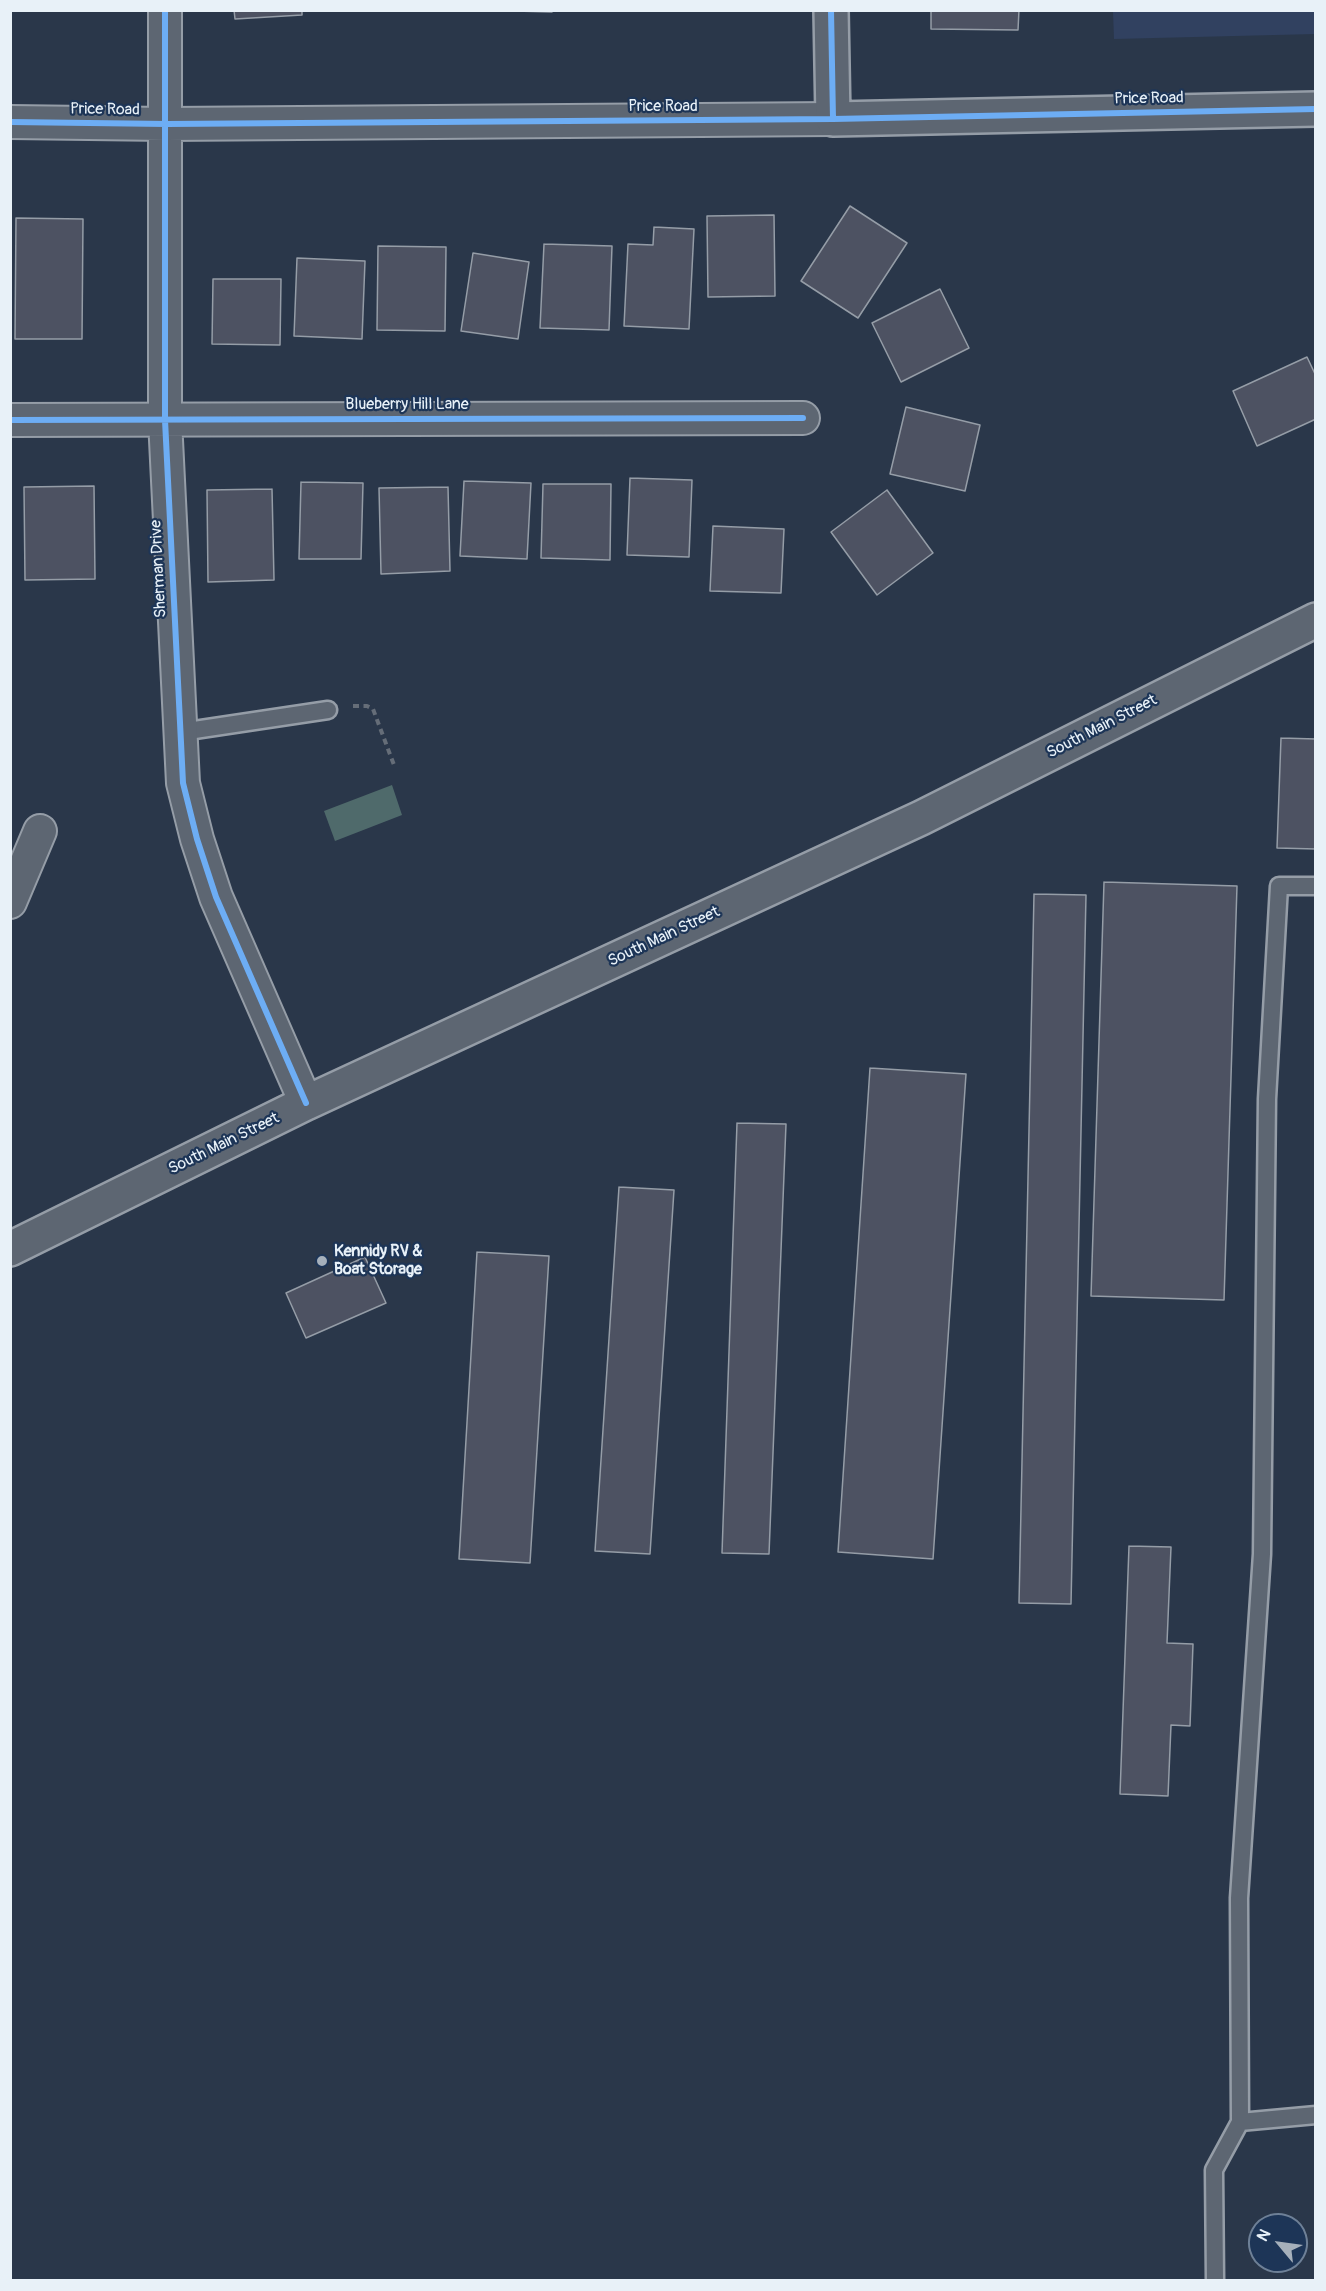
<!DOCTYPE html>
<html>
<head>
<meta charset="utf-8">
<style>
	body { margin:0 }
	#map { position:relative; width:1326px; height:2291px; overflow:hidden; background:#2a374a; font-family:Pangolin,sans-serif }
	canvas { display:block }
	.frame { position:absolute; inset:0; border:12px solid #e8f1f8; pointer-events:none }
	.north { position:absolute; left:1248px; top:2213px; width:60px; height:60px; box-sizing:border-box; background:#1d3557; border:2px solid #6e8097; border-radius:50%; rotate:299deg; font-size:16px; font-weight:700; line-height:24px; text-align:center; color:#e8f1f8 }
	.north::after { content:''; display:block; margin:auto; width:21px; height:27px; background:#a6b0bb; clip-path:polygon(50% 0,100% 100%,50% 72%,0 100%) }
</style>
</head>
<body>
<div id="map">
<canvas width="1326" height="2291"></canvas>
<div class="frame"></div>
<div class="north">N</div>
</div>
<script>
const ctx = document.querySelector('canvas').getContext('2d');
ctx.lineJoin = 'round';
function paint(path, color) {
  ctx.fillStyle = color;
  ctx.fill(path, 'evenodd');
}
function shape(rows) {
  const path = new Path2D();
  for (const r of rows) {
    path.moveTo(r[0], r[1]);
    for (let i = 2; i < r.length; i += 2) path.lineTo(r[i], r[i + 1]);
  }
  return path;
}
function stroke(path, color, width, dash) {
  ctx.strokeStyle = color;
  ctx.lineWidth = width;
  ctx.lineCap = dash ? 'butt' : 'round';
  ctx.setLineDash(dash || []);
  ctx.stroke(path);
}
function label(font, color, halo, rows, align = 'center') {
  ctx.font = font + ' Pangolin,sans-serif';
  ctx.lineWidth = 4.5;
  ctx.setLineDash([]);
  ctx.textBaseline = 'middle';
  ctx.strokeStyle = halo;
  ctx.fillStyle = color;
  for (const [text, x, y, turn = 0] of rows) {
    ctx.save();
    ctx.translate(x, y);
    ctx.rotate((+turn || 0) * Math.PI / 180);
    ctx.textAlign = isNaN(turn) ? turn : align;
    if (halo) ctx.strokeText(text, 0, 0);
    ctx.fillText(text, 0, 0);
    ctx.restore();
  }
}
const built = shape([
	[1113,11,1315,11,1315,34,1114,39]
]);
const green = shape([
	[392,785,402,815,335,841,324,811]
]);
const building = shape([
	[234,10,302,10,302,15,235,19,234,10],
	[477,10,552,10,552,12,477,10],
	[931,10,1019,10,1018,30,931,29,931,10],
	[850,206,907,243,858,318,801,281,850,206],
	[774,215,775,296,708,297,707,216,774,215],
	[16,218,83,219,82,339,15,339,16,218],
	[654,227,694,229,689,329,624,326,628,244,653,245,654,227],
	[544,244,612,246,609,330,540,328,544,244],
	[378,246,446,247,445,331,377,330,378,246],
	[473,253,529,262,518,339,461,331,473,253],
	[297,258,365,261,362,339,294,336,297,258],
	[213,279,281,279,280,345,212,344,213,279],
	[940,289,969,348,901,382,872,323,940,289],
	[1307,357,1316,376,1316,419,1257,446,1233,391,1307,357],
	[906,407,980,425,965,491,890,474,906,407],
	[630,478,692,480,689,557,627,555,630,478],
	[464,481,531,483,527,559,460,556,464,481],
	[301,482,363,483,361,559,299,559,301,482],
	[543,484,611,484,610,560,541,558,543,484],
	[94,486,95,579,25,580,24,487,94,486],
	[448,487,450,571,381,574,379,488,448,487],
	[272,489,274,580,208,582,207,490,272,489],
	[887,490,933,553,877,595,831,532,887,490],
	[713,526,784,529,781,593,710,591,713,526],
	[1281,738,1316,739,1316,849,1277,848,1281,738],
	[1104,882,1237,886,1224,1300,1091,1296,1104,882],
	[1034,894,1086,895,1071,1604,1019,1603,1034,894],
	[870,1068,966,1074,933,1559,838,1552,870,1068],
	[737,1123,786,1124,769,1554,722,1553,737,1123],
	[619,1187,674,1190,650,1554,595,1551,619,1187],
	[477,1252,549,1256,530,1563,459,1559,477,1252],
	[365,1257,386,1303,306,1338,286,1293,365,1257],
	[1129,1546,1171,1547,1167,1643,1193,1644,1190,1726,1171,1725,1168,1796,1120,1794,1129,1546]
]);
const path = shape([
	[353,706,367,706,373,709,394,765]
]);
const lane = shape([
	[181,732,328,710],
	[1316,886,1279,886,1267,1099,1262,1554,1239,1898,1240,2122,1316,2115],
	[1215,2280,1214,2170,1240,2122]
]);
const street = shape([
	[165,10,165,420,183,783,197,839,216,897,306,1103],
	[10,122,167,124,833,119],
	[10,420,803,418],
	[10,902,40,831]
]);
const secondary = shape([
	[831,10,833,119,1316,109],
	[10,1249,306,1103,921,818,1316,620]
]);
const cycleway = shape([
	[165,10,165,420,183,783,197,839,216,897,306,1103],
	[831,10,833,119],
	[10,122,167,124,833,119,1316,109],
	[10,420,803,418]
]);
const markers = [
	[322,1261,6,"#a6b0bb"]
];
const streetNames = [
	["Price Road",1149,99,-1],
	["Price Road",663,107],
	["Price Road",105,110,1],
	["Blueberry Hill Lane",407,405],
	["Sherman Drive",159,569,-93],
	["South Main Street",1102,727,-27],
	["South Main Street",664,937,-25],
	["South Main Street",224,1144,-26]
];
const poiNames = [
	["Kennidy RV &",334,1252],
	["Boat Storage",334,1270]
];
paint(built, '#314160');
paint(green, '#4f6a6b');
paint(building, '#4d5262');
stroke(building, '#959da7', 1.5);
stroke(lane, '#959da7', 21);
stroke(street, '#959da7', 36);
stroke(secondary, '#959da7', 38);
stroke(path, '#656d78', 4, [6, 4.5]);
stroke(lane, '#5d6672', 16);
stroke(street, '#5d6672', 32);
stroke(secondary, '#5d6672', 33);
stroke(cycleway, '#6dadf4', 6);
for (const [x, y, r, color] of markers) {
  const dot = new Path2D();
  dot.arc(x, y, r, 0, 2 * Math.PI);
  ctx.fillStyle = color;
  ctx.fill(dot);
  stroke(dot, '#1d3557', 2);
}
label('16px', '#e8f1f8', '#1d3557', streetNames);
label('bold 16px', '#e8f1f8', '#1d3557', poiNames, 'left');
</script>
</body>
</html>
